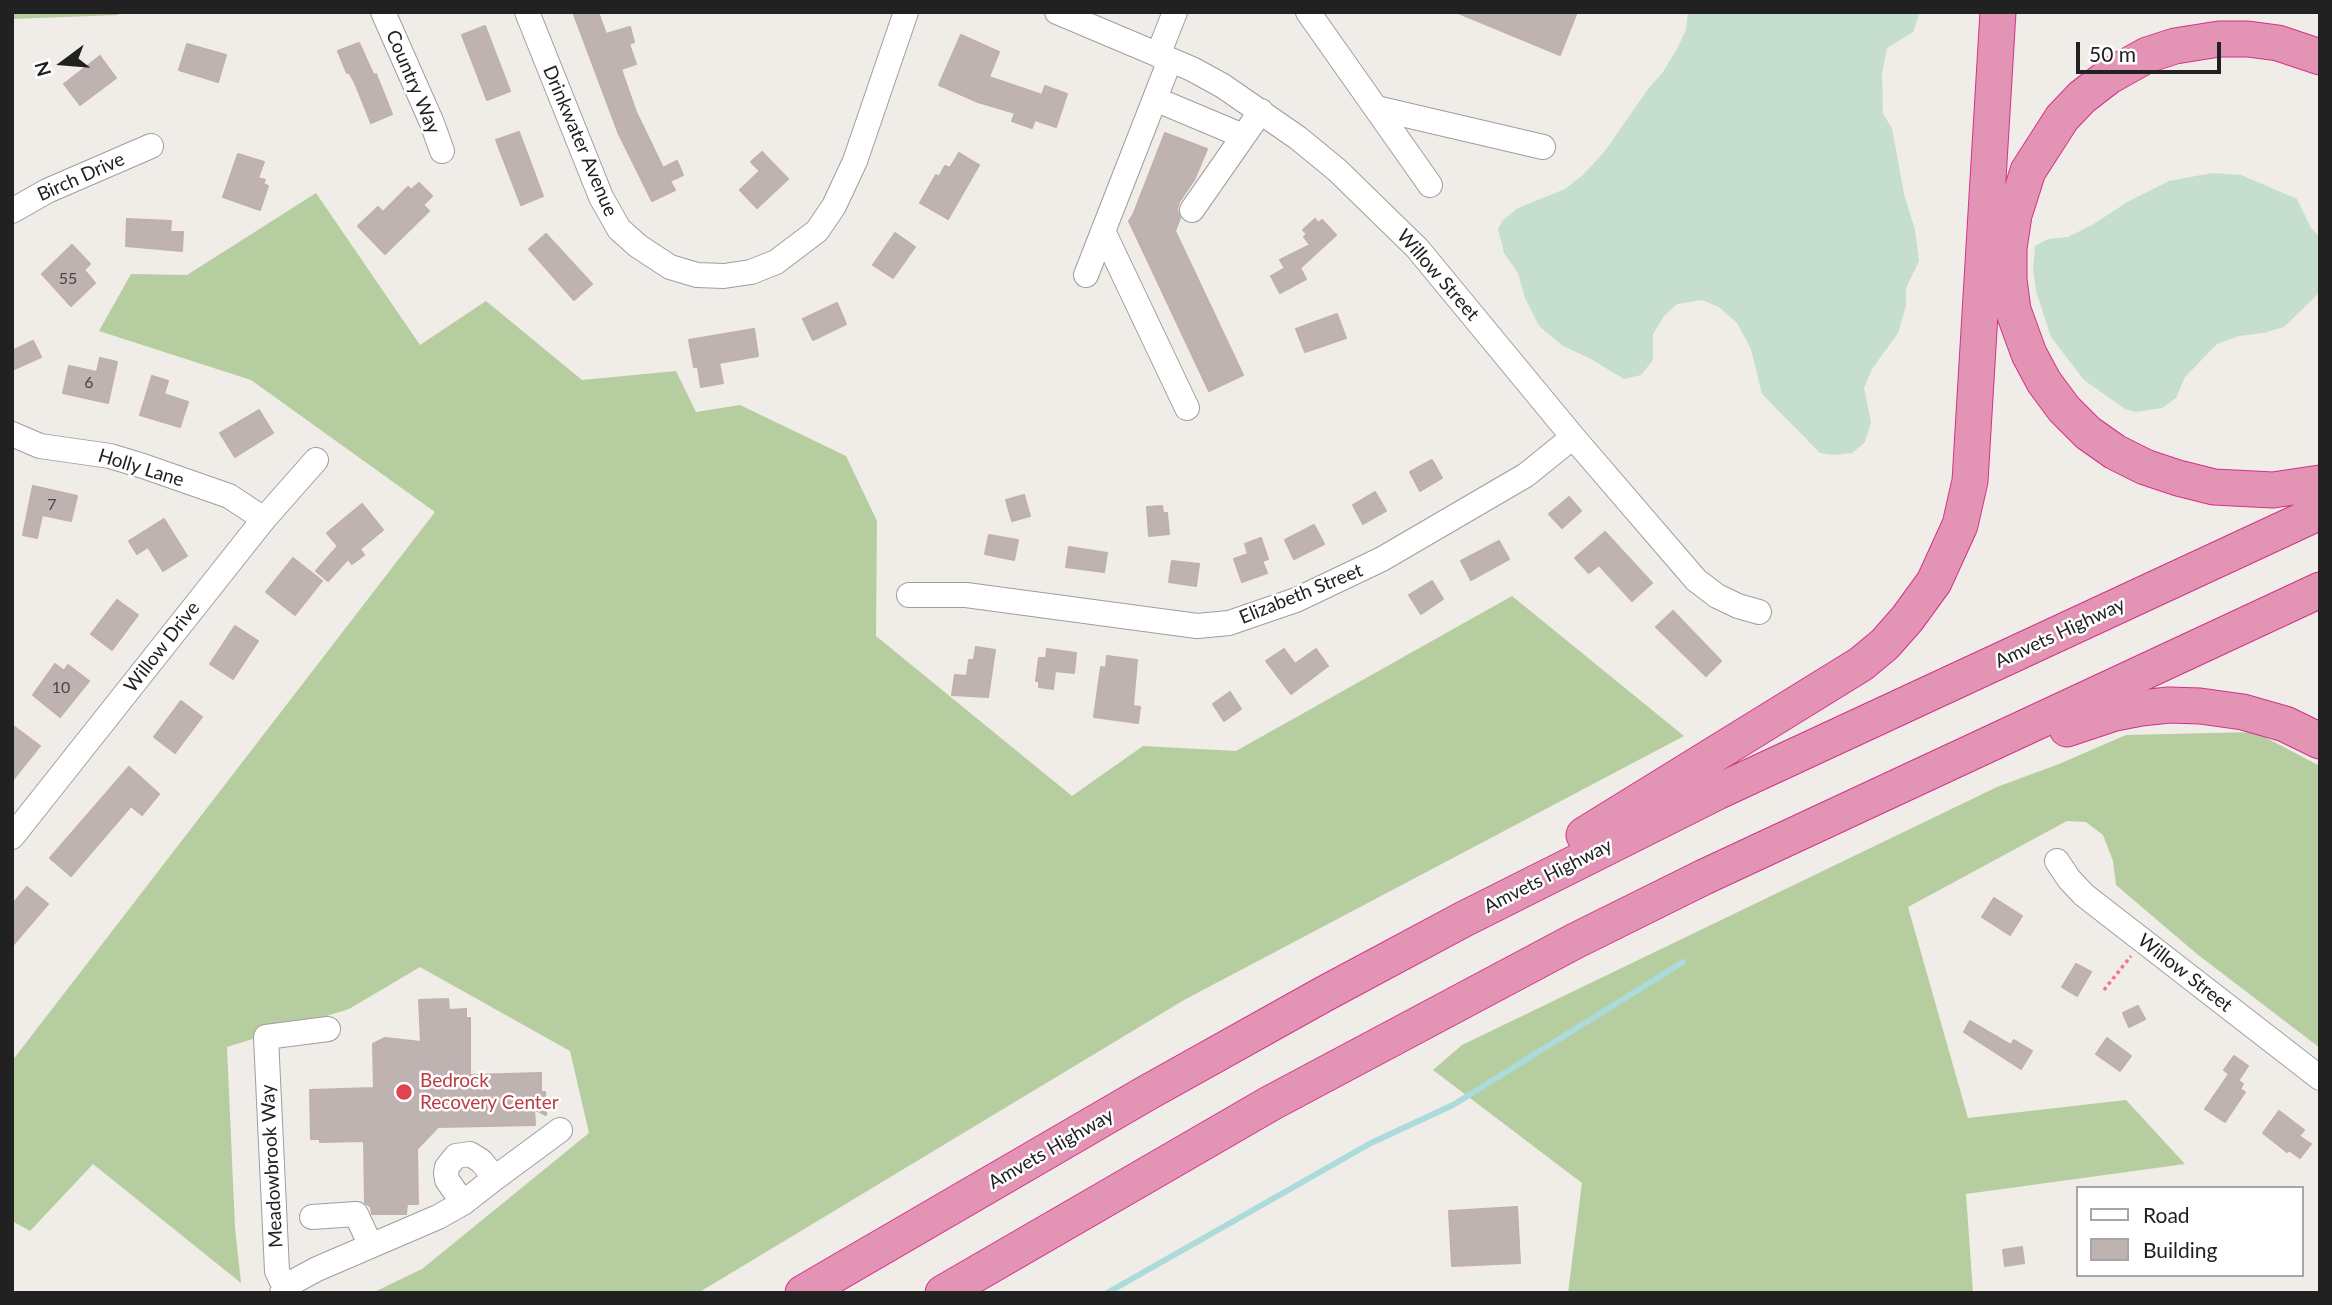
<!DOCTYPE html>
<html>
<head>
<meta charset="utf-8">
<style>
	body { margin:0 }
	#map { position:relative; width:2332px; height:1305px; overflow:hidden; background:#f0ece8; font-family:Lato,sans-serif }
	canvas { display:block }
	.frame { position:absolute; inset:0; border:14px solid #212121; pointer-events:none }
	.legend { position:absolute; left:2076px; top:1186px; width:228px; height:91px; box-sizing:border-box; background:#fff; border:2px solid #a6a6a6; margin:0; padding:9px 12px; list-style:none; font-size:21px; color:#212121 }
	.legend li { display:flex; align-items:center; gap:14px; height:35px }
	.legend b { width:35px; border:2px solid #a6a6a6 }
	.north { position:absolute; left:28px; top:28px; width:70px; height:70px; -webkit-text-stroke:5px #fff; paint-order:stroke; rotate:254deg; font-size:19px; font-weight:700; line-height:28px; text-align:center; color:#212121 }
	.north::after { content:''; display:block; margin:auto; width:24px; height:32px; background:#212121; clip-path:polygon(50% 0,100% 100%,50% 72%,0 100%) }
	.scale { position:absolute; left:2076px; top:42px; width:145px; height:32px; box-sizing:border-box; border:4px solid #212121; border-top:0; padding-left:9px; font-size:21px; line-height:24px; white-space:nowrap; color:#212121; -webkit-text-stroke:5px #fff; paint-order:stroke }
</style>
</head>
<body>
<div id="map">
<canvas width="2332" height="1305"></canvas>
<div class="frame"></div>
<ul class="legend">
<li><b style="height:9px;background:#fff"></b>Road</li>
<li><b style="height:19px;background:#beb3b1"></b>Building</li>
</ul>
<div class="north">N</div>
<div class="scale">50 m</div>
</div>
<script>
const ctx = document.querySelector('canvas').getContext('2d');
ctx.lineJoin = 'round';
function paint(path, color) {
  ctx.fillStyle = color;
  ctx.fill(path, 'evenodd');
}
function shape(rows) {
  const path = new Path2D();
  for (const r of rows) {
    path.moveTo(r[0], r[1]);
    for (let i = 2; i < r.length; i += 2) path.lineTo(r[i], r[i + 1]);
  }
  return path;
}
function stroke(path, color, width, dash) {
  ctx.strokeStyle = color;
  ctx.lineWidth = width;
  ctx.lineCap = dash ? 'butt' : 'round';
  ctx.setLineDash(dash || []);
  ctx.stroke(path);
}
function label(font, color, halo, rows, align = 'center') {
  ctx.font = font + ' Lato,sans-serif';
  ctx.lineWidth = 5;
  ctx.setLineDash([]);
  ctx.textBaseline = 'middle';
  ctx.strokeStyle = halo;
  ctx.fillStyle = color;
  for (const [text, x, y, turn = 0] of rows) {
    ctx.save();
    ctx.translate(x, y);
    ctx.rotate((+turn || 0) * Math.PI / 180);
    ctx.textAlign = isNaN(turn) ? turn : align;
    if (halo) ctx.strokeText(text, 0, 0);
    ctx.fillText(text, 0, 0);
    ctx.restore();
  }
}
const forest = shape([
	[12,12,119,12,118,15,12,19],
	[316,193,420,345,486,301,582,380,676,371,696,412,740,405,846,456,877,521,876,636,1072,796,1143,746,1236,751,1512,596,1684,736,1184,1000,698,1293,372,1293,422,1269,589,1133,570,1051,420,967,349,1009,227,1047,235,1228,241,1283,93,1164,30,1231,12,1221,12,1061,435,512,251,380,99,331,131,274,187,275],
	[2255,732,2320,766,2320,1048,2197,954,2116,885,2113,861,2103,835,2086,822,2067,821,1908,907,1968,1118,2126,1100,2185,1164,1966,1194,1973,1293,1568,1293,1582,1183,1433,1070,1462,1045,1997,787,2059,764,2126,735]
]);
const wetland = shape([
	[1688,12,1920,12,1913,32,1887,48,1882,74,1883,114,1892,128,1904,194,1915,230,1919,261,1906,288,1906,306,1898,333,1872,369,1864,388,1871,422,1865,442,1852,453,1835,455,1820,453,1762,394,1751,349,1737,323,1719,307,1702,300,1677,304,1664,316,1653,334,1653,360,1641,375,1624,379,1591,359,1563,346,1539,326,1525,298,1518,273,1504,253,1498,229,1503,220,1518,208,1565,189,1583,175,1605,151,1648,89,1663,72,1677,49,1686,30],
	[2212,173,2241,175,2297,199,2311,228,2320,237,2320,292,2284,327,2263,333,2239,336,2217,344,2185,377,2176,398,2162,408,2136,412,2125,409,2084,380,2051,337,2036,291,2033,269,2035,246,2048,239,2068,237,2092,225,2129,201,2169,181]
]);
const stream = shape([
	[1107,1293,1371,1143,1453,1105,1683,962]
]);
const building = shape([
	[573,12,598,12,606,34,630,27,634,42,629,44,636,64,621,69,636,112,663,168,677,161,683,175,670,181,675,190,652,201,618,132,573,12],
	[1456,12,1577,12,1560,55,1456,12],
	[485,26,510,91,487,100,462,35,485,26],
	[961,35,999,52,989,77,1042,95,1045,86,1067,94,1056,127,1035,120,1032,128,1012,121,1015,113,978,102,939,85,961,35],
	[359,43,374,76,376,74,392,114,371,123,355,83,349,72,347,73,338,51,359,43],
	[187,44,226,55,218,82,179,70,187,44],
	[100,56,116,78,80,105,64,84,100,56],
	[519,132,543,196,521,205,496,140,519,132],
	[1165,133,1207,149,1194,180,1179,202,1177,209,1180,218,1175,231,1243,375,1209,391,1129,221,1133,215,1165,133],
	[762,152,788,179,757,208,740,190,760,171,751,162,762,152],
	[959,153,979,165,948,219,920,203,936,175,939,177,945,166,950,168,959,153],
	[238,154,264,162,258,178,265,180,263,184,268,186,260,210,223,197,238,154],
	[419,183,432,196,423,205,429,211,385,254,358,226,378,207,383,212,408,187,411,190,419,183],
	[127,219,171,221,170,232,183,232,182,251,126,246,127,219],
	[1315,219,1318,223,1322,220,1336,235,1300,268,1306,279,1280,293,1271,276,1285,268,1280,260,1310,245,1304,237,1307,234,1303,230,1315,219],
	[895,233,915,247,893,278,873,265,895,233],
	[546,234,592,284,574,300,529,249,546,234],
	[72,245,90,264,84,270,95,283,71,306,42,274,72,245],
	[837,303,846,324,813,340,803,319,837,303],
	[1337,314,1346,338,1305,352,1296,329,1337,314],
	[754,329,758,356,719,363,723,383,701,387,698,367,694,367,689,340,754,329],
	[33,341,41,357,12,370,12,351,33,341],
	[100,358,117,362,108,403,63,393,69,366,97,372,100,358],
	[152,376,168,381,164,394,188,402,180,427,140,415,152,376],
	[259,410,273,433,235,457,220,433,259,410],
	[1432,460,1442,478,1420,491,1410,472,1432,460],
	[33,486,77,496,71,521,42,515,37,538,23,535,33,486],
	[1375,492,1386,511,1363,524,1353,505,1375,492],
	[1024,495,1030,516,1012,521,1006,500,1024,495],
	[1569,497,1581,511,1562,528,1549,514,1569,497],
	[362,504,383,530,360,549,364,555,352,564,348,559,328,581,316,571,338,546,327,533,362,504],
	[1162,506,1163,513,1167,513,1169,534,1149,536,1147,507,1162,506],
	[164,519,187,556,163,571,148,547,137,554,129,541,164,519],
	[1314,525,1324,544,1294,559,1285,540,1314,525],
	[1605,532,1652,583,1632,601,1599,565,1589,573,1575,558,1605,532],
	[989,535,1018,540,1014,560,985,554,989,535],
	[1261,538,1268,559,1262,561,1267,573,1242,582,1234,559,1248,554,1245,544,1261,538],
	[1499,541,1509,559,1471,580,1461,561,1499,541],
	[1069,547,1107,553,1104,572,1066,567,1069,547],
	[293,558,322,581,295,615,266,592,293,558],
	[1172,561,1199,564,1196,586,1169,582,1172,561],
	[1432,581,1443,599,1421,614,1409,595,1432,581],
	[117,600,138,615,112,650,91,634,117,600],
	[1673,611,1721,661,1706,676,1656,627,1673,611],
	[235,626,258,641,233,679,210,664,235,626],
	[976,647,995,650,988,697,952,695,955,675,967,676,969,660,974,660,976,647],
	[1047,649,1076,653,1074,673,1055,671,1053,689,1039,687,1039,681,1036,681,1039,658,1046,658,1047,649],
	[1284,649,1295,664,1316,649,1328,666,1291,694,1266,661,1284,649],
	[1107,656,1137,660,1133,706,1140,707,1138,723,1094,717,1101,667,1106,668,1107,656],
	[55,664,64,671,68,665,89,681,60,717,33,695,55,664],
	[1230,692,1241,709,1224,721,1213,704,1230,692],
	[181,701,202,717,175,753,154,737,181,701],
	[12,725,40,746,12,781,12,725],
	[129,767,159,794,142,815,131,806,71,876,50,858,129,767],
	[27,887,48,904,12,946,12,905,27,887],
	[1994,898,2022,916,2010,935,1982,917,1994,898],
	[2076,964,2091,972,2077,996,2062,987,2076,964],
	[448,999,449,1010,466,1009,466,1018,470,1018,470,1075,541,1073,541,1092,545,1092,546,1115,534,1109,535,1125,438,1127,417,1149,418,1204,407,1204,406,1214,372,1214,371,1207,365,1203,364,1141,320,1142,320,1139,311,1139,310,1090,374,1088,373,1044,385,1038,421,1042,419,1000,448,999],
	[2138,1006,2145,1019,2129,1027,2123,1013,2138,1006],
	[1970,1021,2011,1045,2014,1040,2032,1051,2021,1069,1964,1032,1970,1021],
	[2107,1038,2131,1056,2120,1071,2096,1054,2107,1038],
	[2234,1056,2248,1066,2238,1081,2224,1070,2234,1056],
	[2229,1074,2243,1084,2240,1089,2245,1092,2225,1122,2205,1109,2229,1074],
	[2279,1111,2304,1130,2299,1136,2311,1144,2300,1158,2289,1150,2287,1152,2263,1133,2279,1111],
	[1517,1207,1520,1263,1452,1266,1449,1211,1517,1207],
	[2022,1247,2024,1263,2005,1266,2003,1250,2022,1247]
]);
const path = shape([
	[2104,990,2131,956]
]);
const minor = shape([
	[383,12,432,123,442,151],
	[527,12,601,197,619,229,638,246,670,267,697,275,724,276,751,272,776,262,817,231,834,206,855,161,906,12],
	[1057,12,1192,69,1223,86,1298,138,1337,170,1417,248,1573,437,1696,580,1717,596,1738,606,1759,612],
	[1308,12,1430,185],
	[1158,55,1175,12],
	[1155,99,1243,136],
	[1376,108,1543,147],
	[1192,210,1261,111],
	[12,211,47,191,151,146],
	[1103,231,1187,408],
	[1086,275,1170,60],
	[12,434,40,446,110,456,143,466,229,496,264,519],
	[909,595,966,595,1197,626,1229,623,1296,600,1382,559,1526,475,1573,437],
	[12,837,264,519,316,460],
	[2057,861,2069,879,2084,895,2320,1078],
	[495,1178,560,1130],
	[312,1217,356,1214,371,1246],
	[285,1288,277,1271,266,1037,328,1029],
	[282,1293,291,1283,317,1269,438,1217,463,1203,495,1178,481,1161,470,1154,456,1156,447,1167,446,1173,447,1180,463,1203]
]);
const highway = shape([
	[2320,57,2278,43,2248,39,2219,39,2175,46,2147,55,2108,77,2082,97,2062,118,2028,171,2014,215,2009,248,2009,280,2013,310,2029,354,2044,382,2064,409,2088,433,2115,452,2145,467,2178,478,2214,487,2273,490,2320,483],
	[2067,729,2115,713,2141,708,2169,705,2200,706,2243,712,2285,724,2320,741],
	[1584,835,1861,664,1885,644,1907,619,1934,582,1960,525,1970,481,1998,12],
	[803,1293,1145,1094,1324,994,1464,919,1717,792,2320,512],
	[943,1293,1271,1103,1575,941,1704,877,2320,590]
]);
const markers = [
	[404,1092,9,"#e0444e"]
];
const numberNames = [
	["55",68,279],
	["6",89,383],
	["7",52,505],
	["10",61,688]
];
const streetNames = [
	["Country Way",413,82,67],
	["Drinkwater Avenue",580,141,67],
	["Birch Drive",81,177,-24],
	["Willow Street",1438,275,49],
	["Holly Lane",141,468,17],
	["Elizabeth Street",1301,594,-22],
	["Amvets Highway",2060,633,-25],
	["Willow Drive",162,647,-52],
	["Amvets Highway",1548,876,-27],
	["Willow Street",2185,973,38],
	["Amvets Highway",1051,1149,-30],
	["Meadowbrook Way",272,1166,-93]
];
const healthNames = [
	["Bedrock",420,1081],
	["Recovery Center",420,1103]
];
paint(forest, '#b6cd9f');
paint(wetland, '#c5decd');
stroke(stream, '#abdbdb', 6);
paint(building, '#beb3b1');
stroke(building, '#c2b0ab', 2);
stroke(minor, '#9e9e9e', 26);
stroke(highway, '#d3318b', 37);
stroke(path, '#f37684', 3.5, [3.5, 3.5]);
stroke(minor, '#fff', 24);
stroke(highway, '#e394b4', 35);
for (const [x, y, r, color] of markers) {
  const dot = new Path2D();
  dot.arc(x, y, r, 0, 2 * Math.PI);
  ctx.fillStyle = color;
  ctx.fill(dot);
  stroke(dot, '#fff', 2.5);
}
label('16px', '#484645', null, numberNames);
label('19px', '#212121', '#fff', streetNames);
label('19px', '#be3a42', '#fff', healthNames, 'left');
</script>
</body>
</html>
